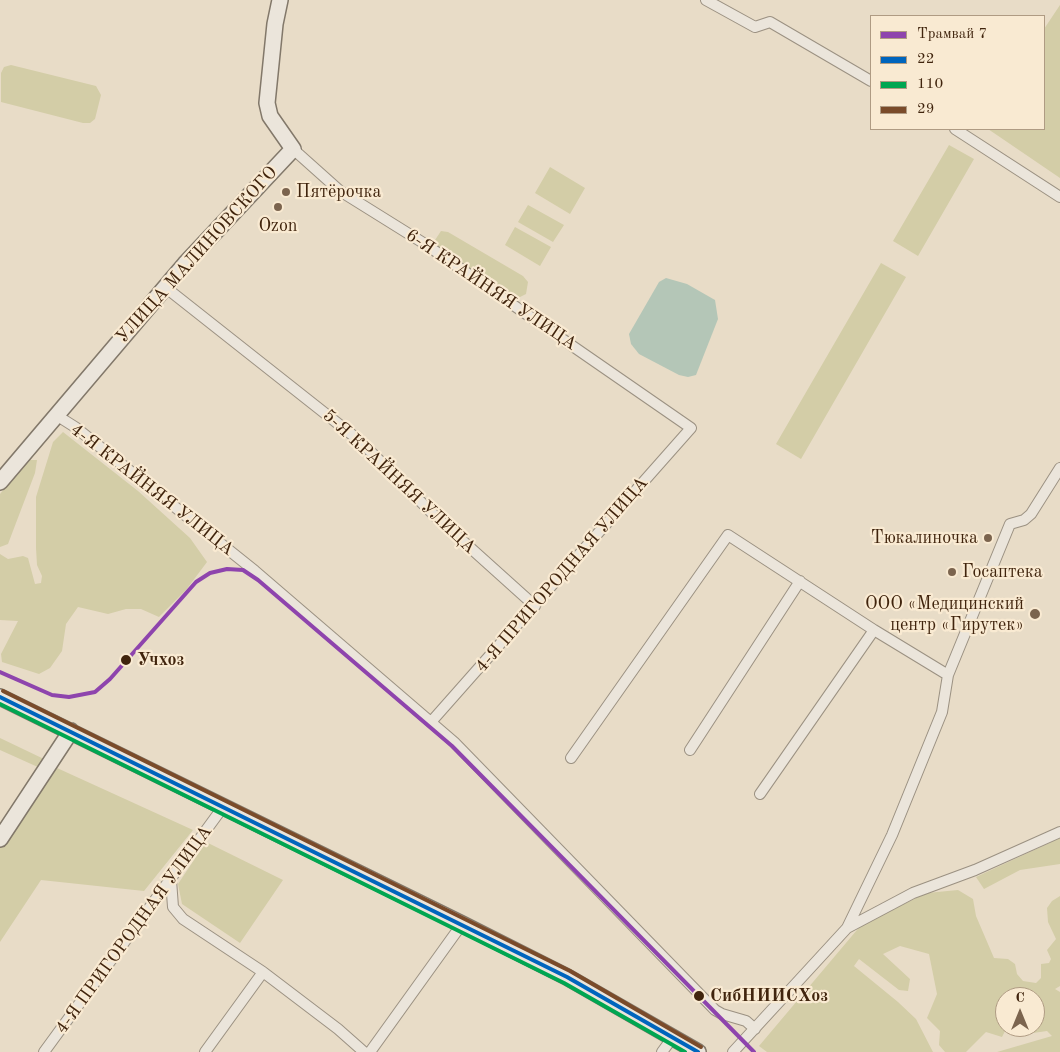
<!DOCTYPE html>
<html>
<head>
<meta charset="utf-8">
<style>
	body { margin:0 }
	#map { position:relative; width:1060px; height:1052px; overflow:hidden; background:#e8dcc7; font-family:"Old Standard TT",serif }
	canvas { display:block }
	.legend { position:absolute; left:870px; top:15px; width:175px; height:115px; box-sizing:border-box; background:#f9ead2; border:1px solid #af9b83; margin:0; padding:6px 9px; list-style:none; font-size:15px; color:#40240d }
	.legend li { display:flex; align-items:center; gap:10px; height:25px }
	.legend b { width:25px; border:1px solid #af9b83 }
	.north { position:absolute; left:995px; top:987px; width:50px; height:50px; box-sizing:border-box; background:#f9ead2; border:1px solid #af9b83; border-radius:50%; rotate:0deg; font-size:14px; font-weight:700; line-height:20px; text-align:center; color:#40240d }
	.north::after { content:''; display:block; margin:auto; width:18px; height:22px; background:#7b644e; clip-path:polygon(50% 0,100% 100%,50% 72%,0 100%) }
</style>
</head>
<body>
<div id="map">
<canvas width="1060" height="1052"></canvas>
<ul class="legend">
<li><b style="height:6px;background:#8e44ad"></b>Трамвай 7</li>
<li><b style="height:6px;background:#0065bd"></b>22</li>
<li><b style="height:6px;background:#00a651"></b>110</li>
<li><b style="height:6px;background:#7a4b2a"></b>29</li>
</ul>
<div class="north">С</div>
</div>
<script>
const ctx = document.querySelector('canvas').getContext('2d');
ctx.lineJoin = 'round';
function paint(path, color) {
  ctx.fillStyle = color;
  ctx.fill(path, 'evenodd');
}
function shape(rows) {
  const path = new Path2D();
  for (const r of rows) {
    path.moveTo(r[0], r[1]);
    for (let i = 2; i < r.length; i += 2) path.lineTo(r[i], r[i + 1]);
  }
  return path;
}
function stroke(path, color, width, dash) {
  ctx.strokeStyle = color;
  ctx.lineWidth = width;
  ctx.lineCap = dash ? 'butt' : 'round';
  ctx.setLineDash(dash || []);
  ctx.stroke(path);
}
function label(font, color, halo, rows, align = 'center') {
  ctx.font = font + ' "Old Standard TT",serif';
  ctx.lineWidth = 4.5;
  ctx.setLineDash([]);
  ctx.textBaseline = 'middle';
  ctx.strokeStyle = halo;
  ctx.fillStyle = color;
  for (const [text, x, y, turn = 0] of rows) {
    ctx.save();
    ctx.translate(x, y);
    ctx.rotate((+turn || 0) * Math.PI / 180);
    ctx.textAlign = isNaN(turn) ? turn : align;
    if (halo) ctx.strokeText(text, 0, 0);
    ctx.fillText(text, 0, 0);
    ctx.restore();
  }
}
const green = shape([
	[1060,5,1060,178,988,129,1044,129,1044,29],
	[11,65,96,86,101,95,95,119,90,123,83,123,1,102,1,73,4,67],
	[949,145,974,159,918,256,893,241],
	[550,167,585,188,570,214,535,193],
	[528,205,564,225,553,242,518,222],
	[515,227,551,247,540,266,505,245],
	[441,231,448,232,523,276,528,282,526,294,518,298,510,297,438,247,435,240],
	[881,263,906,277,801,459,776,444],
	[63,432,138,491,190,538,207,562,186,590,159,617,141,609,126,609,108,614,78,607,66,624,62,651,50,668,39,674,2,662,1,654,18,621,0,620,0,554,8,559,23,556,28,558,35,584,41,583,42,576,37,565,36,548,36,497,53,442],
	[28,460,37,460,35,473,8,544,0,547,0,494],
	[0,738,46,760,40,768,0,750],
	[57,768,193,830,144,891,41,880,0,942,0,848,30,802],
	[1060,838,1060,864,1020,870,984,889,976,877],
	[206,842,283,880,240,943,182,904,178,884],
	[958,890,973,899,976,916,994,958,1008,959,1015,964,1017,974,1023,981,1036,983,1041,978,1041,964,1049,963,1051,959,1047,950,1056,939,1048,922,1047,908,1052,901,1060,896,1060,986,1055,989,1060,992,1060,1052,997,1052,1052,1036,1047,1031,1033,1033,1029,1030,1028,1027,1035,1027,1035,997,1005,997,1005,1027,1007,1027,1002,1037,986,1032,966,1052,945,1052,939,1045,940,1031,927,1018,937,994,929,954,900,946,883,954,910,979,908,991,899,990,859,959,854,966,898,1002,916,1019,933,1052,767,1052,759,1046,862,924,927,893]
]);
const water = shape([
	[666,278,687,284,715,300,718,319,696,375,688,377,679,375,639,354,631,344,629,334,659,282]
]);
const street = shape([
	[706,0,755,27,770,22,871,81],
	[955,129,1060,197],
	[293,149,340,191,425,244,691,428,431,722],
	[165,287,360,441,435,516,535,606],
	[56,415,75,427,255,571,454,742,715,1010,722,1014,746,1021,755,1029],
	[690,750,800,581],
	[571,758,728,535,874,630,948,675],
	[760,794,874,630],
	[171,880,173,907,183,919,263,972,338,1029,364,1052],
	[847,928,892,835,942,712,948,675,1010,524,1024,520,1031,514,1060,468],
	[44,1052,223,807],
	[205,1052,263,972],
	[370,1052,462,924],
	[662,1052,673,1037],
	[733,1052,847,928,913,893,975,870,1060,832]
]);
const secondary = shape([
	[0,482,185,264,293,149,270,116,267,103,275,24,280,0],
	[0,697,462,924,567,977,698,1052],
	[0,839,71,731]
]);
const bus1 = shape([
	[0,697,567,977,698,1052]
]);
const bus2 = shape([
	[0,704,564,983,685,1052]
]);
const bus3 = shape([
	[3,691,570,971,701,1047]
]);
const tram1 = shape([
	[0,672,52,695,69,697,95,692,110,679,196,582,210,573,227,569,243,570,258,580,452,746,754,1052]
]);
const markers = [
	[286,192,5,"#7b644e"],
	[278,207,5,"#7b644e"],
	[988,538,5,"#7b644e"],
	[952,572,5,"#7b644e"],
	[1035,614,6,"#7b644e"],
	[126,660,6,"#40240d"],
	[699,996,6,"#40240d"]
];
const poiNames = [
	["Пятёрочка",296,192],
	["Ozon",278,226,"center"],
	["Тюкалиночка",978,538,"right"],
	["Госаптека",962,572],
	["ООО «Медицинский",1024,604,"right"],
	["центр «Гирутек»",1024,625,"right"]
];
const streetNames = [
	["УЛИЦА МАЛИНОВСКОГО",197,255,-48],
	["6-Я КРАЙНЯЯ УЛИЦА",491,290,34],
	["5-Я КРАЙНЯЯ УЛИЦА",399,482,43],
	["4-Я КРАЙНЯЯ УЛИЦА",152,490,38],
	["4-Я ПРИГОРОДНАЯ УЛИЦА",562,575,-49],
	["4-Я ПРИГОРОДНАЯ УЛИЦА",134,930,-54]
];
const stopNames = [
	["Учхоз",137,660],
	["СибНИИСХоз",710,996]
];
paint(green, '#d3cda7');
paint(water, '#b4c6b7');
stroke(street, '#9b9182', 12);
stroke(secondary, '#82786a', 18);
stroke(street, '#ebe5db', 10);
stroke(secondary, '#ebe5db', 15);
stroke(bus1, '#0065bd', 4);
stroke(bus2, '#00a651', 4);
stroke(bus3, '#7a4b2a', 4);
stroke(tram1, '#8e44ad', 4);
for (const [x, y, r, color] of markers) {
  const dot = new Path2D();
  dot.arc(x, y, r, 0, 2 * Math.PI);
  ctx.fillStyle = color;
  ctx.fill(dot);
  stroke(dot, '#f9ead2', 2);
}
label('18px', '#40240d', '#f9ead2', poiNames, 'left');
label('18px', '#40240d', '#f9ead2', streetNames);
label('bold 18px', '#40240d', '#f9ead2', stopNames, 'left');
</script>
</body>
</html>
